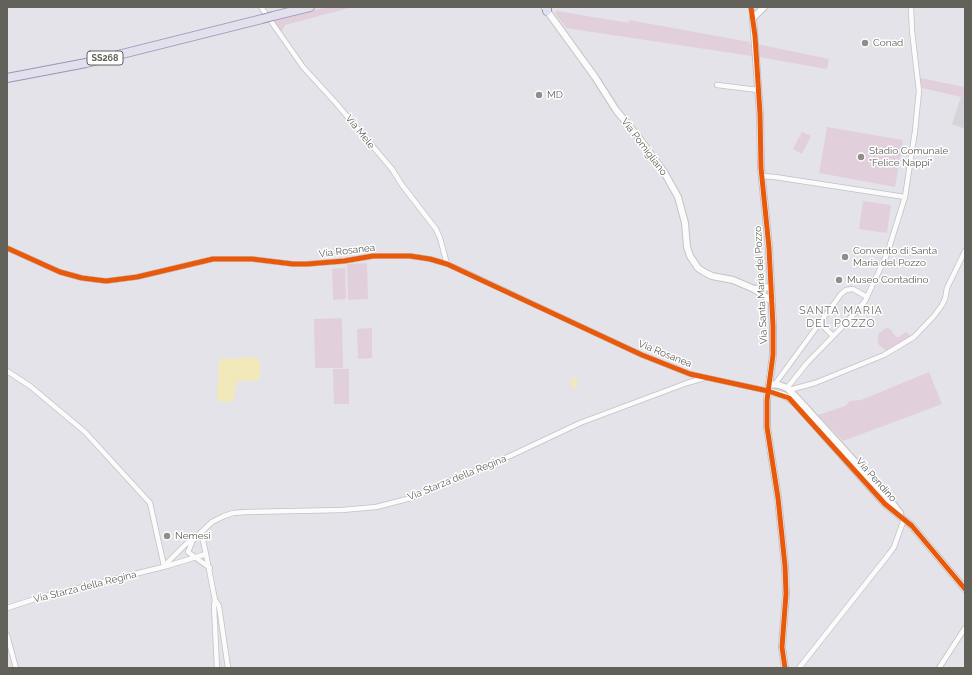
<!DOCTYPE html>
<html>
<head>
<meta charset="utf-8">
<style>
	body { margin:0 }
	#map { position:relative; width:972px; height:675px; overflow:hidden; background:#e4e3e9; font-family:Raleway,sans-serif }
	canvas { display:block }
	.frame { position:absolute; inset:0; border:8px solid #61615a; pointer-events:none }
</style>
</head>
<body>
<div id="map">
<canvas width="972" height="675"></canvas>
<div class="frame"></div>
</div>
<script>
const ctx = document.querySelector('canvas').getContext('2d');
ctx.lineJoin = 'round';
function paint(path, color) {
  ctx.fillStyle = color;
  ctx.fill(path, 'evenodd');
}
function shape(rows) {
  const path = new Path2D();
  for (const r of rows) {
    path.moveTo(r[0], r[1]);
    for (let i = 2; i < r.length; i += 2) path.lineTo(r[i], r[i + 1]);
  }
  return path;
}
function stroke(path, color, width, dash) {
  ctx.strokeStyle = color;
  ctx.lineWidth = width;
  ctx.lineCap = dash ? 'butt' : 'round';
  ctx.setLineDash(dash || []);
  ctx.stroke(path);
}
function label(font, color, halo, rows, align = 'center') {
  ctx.font = font + ' Raleway,sans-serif';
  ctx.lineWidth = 3;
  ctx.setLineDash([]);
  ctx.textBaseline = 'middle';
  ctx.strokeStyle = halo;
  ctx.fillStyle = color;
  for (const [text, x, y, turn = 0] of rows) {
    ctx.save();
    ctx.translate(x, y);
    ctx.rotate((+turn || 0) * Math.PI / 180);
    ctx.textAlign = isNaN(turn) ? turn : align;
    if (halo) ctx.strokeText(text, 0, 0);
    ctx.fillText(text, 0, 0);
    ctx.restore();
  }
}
const industrial = shape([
	[961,97,965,98,965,129,952,124]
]);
const green = shape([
	[327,7,353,7,285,25,282,31,279,30,272,21],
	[557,11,629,23,629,20,750,42,752,56,566,28,555,13],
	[757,44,829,59,827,69,759,57],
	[920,78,965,87,965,98,922,88],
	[827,127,903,140,895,187,819,173],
	[802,132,811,136,802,154,793,149],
	[863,201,891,205,887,233,859,229],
	[367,263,368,299,348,300,347,264],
	[345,268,346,299,333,300,332,269],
	[342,318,343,368,315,368,314,319],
	[372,328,372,358,358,359,357,329],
	[886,328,890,329,896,337,899,337,906,332,911,336,887,352,877,343,878,341,878,336,879,333],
	[333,369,349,369,349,404,334,404],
	[929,372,942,404,843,441,818,415,845,406,850,401,861,400]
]);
const water = shape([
	[254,357,259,359,260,362,260,378,257,380,238,381,236,385,234,399,231,402,219,402,217,400,219,360,222,359],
	[577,377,577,388,571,388,571,378]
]);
const street = shape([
	[261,7,303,67,335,102,392,169,402,185,436,229,440,238,447,264],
	[751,7,753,18],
	[717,85,758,90],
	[762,176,775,177,905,197],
	[7,248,60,272,82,278,106,281,137,277,213,259,252,259,293,264,307,264,344,261,373,256,410,256,430,259,447,264,465,272,642,355,690,374,768,391],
	[820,323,833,336],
	[7,371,30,386,85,432,150,503,164,566],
	[775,384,841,294,846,290,853,289,867,297],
	[787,388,807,363,845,324,865,301,887,254,905,197,915,131,919,91,912,31,911,7],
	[789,390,815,383,884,355,914,337,934,316,942,305,945,299,947,288,965,251],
	[193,540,188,552,210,568],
	[206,554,215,600,214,606,217,668],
	[164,566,187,543,193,540,212,522,224,516,233,513,247,512,342,510,376,507,411,498,510,456,580,423,687,383,704,378],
	[215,600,219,606,228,668],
	[7,608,38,598,167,566,206,554,201,532],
	[7,635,16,668],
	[799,668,889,554,894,547,904,519],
	[939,668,965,628]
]);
const secondary = shape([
	[764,7,753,18,760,114,761,168,769,248,773,326,773,355,767,400,767,427,778,498,785,566,786,594,782,647,785,668],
	[545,8,595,77,616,110,639,138,664,172,678,197,685,223,687,247,690,256,698,268,704,272,712,276,733,280,754,289,772,301],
	[754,289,771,287],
	[769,384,779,385,787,388,797,398,889,499,900,513],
	[768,391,783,395,789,398,796,404,885,504,912,526,965,589]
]);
const highway = shape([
	[547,11,547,7],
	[273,16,310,7],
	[7,78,86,63,262,19]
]);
const highwayBridge = shape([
	[262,19,273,16]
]);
const cycleway = shape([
	[751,7,755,36,760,114,761,168,769,248,773,326,773,355,767,400,767,427,778,498,785,566,786,594,782,647,785,668],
	[7,248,60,272,82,278,106,281,137,277,213,259,252,259,293,264,307,264,344,261,373,256,410,256,430,259,447,264,642,355,690,374,768,391,789,398,885,504,912,526,965,589]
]);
const markers = [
	[865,43,4,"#8f8e8c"],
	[539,95,4,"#8f8e8c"],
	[861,157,4,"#8f8e8c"],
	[845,257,4,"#8f8e8c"],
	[839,280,4,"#8f8e8c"],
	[167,536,4,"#8f8e8c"]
];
const shields = [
	[105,58,36]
];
const shieldNames = [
	["SS268",105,58]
];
const poiNames = [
	["Conad",873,43],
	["MD",547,95],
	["Stadio Comunale",869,151],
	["\"Felice Nappi\"",869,163],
	["Convento di Santa",853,251],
	["Maria del Pozzo",853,263],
	["Museo Contadino",847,280],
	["Nemesi",175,536]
];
const streetNames = [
	["Via Mele",360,132,51],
	["Via Pomigliano",644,147,53],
	["Via Rosanea",347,251,-7],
	["Via Santa Maria del Pozzo",761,285,-93],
	["Via Rosanea",665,354,22],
	["Via Starza della Regina",457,478,-22],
	["Via Pendino",876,480,48],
	["Via Starza della Regina",85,587,-14]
];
const neighbourhoodNames = [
	["SANTA MARIA",841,311],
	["DEL POZZO",841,324]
];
paint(industrial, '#d5d4d9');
paint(green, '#e2cfdc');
paint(water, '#f1e9ba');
stroke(street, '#c2c2c2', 6);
stroke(secondary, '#c4c3c3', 8);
stroke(highway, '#9a94bc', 10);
stroke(street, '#fbfbfc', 4.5);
stroke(secondary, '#fbfbfc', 6);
stroke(highway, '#e2e0ec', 8);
stroke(highwayBridge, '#9a94bc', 10, []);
stroke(highwayBridge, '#e2e0ec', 8);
stroke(cycleway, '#e8590c', 5);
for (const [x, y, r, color] of markers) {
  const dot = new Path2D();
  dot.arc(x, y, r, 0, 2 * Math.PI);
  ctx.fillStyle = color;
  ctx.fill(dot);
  stroke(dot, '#fff', 1.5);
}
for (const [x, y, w] of shields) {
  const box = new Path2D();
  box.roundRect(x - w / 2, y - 7, w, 14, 3);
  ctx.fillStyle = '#fff';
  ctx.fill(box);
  stroke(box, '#61615a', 1);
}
label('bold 9px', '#61615a', null, shieldNames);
label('10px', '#61615a', '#fff', poiNames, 'left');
label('10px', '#61615a', '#fff', streetNames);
ctx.letterSpacing = '1px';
label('11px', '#72726b', '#fff', neighbourhoodNames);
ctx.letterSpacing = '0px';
</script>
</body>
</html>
